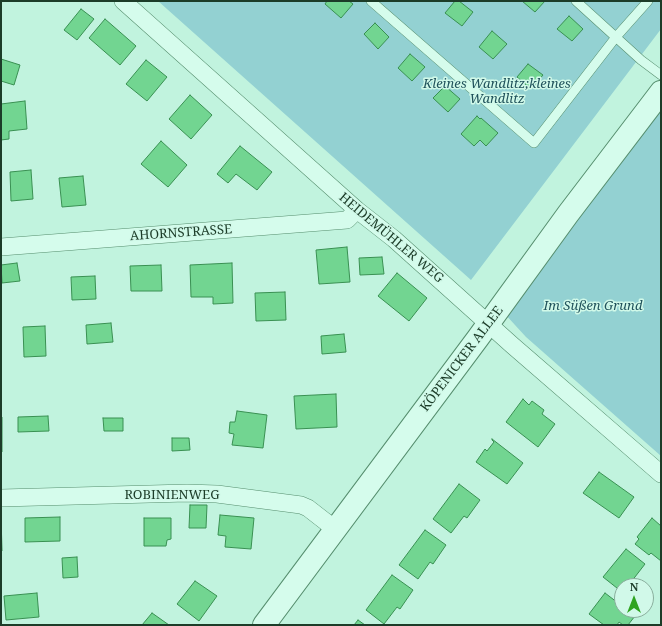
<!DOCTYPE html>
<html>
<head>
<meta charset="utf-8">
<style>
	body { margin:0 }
	#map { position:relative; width:662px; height:626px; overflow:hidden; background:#c1f3de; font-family:"Noto Serif",serif }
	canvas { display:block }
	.frame { position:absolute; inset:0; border:2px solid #1c3c28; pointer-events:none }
	.north { position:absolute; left:614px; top:578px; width:40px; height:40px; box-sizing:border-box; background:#d1f9e9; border:1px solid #89ad9c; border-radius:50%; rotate:0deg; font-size:11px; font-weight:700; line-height:16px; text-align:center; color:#1c3c28 }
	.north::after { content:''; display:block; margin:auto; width:14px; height:18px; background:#2fa420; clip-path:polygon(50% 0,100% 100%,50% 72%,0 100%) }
</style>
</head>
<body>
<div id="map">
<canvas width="662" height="626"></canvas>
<div class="frame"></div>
<div class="north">N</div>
</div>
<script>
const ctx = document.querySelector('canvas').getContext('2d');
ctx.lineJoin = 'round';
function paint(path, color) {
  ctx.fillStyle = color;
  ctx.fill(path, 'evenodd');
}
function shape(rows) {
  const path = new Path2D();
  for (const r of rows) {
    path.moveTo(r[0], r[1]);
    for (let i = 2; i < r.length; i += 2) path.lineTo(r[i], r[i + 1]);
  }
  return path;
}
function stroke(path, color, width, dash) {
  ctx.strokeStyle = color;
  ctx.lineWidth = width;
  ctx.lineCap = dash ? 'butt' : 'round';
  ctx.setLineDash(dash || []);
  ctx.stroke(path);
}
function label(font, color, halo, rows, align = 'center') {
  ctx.font = font + ' "Noto Serif",serif';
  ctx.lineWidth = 3;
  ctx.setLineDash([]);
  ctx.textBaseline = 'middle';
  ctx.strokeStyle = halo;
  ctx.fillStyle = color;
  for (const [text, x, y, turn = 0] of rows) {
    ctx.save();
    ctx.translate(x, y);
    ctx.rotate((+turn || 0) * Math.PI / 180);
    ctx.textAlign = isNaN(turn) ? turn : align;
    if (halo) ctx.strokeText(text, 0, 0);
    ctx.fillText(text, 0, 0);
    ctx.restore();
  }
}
const green = shape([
	[158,1,661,1,661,29,471,280],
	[661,101,661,456,526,337,504,313]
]);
const building = shape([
	[327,1,349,1,353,4,341,18,325,4,327,1],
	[455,1,459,1,473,12,462,26,445,13,455,1],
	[522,1,545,1,535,12,522,1],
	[81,9,94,19,77,40,64,30,81,9],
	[569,16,583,29,572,41,557,29,569,16],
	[105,19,136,46,120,65,89,38,105,19],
	[375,23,389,37,378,49,364,34,375,23],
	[492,31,507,44,493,59,479,47,492,31],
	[410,54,425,67,412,81,398,68,410,54],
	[1,59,20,65,14,85,1,81,1,59],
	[146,60,167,77,147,101,126,84,146,60],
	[528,64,543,75,531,89,517,77,528,64],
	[445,86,460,99,448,112,433,98,445,86],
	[190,95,212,115,191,139,169,119,190,95],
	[25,101,27,129,9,131,9,139,1,140,1,104,25,101],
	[477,116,480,119,481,118,498,133,486,146,480,140,474,146,461,134,477,116],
	[161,141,187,165,168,187,141,164,161,141],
	[240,146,272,172,257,190,236,174,228,183,217,174,240,146],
	[31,170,33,199,11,201,10,172,31,170],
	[83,176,86,205,62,207,59,178,83,176],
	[347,247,350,282,319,284,316,250,347,247],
	[382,257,384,274,360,275,359,258,382,257],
	[17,263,20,281,2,283,1,265,17,263],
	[232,263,233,303,213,304,213,297,191,297,190,265,232,263],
	[161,265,162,291,131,291,130,266,161,265],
	[397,273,427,298,409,321,378,296,397,273],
	[95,276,96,299,72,300,71,277,95,276],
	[285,292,286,320,256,321,255,293,285,292],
	[111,323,113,342,87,344,86,325,111,323],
	[45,326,46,356,24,357,23,327,45,326],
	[344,334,346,352,322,354,321,336,344,334],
	[336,394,337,427,296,429,294,396,336,394],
	[523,399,529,405,532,401,544,410,542,414,555,424,538,447,506,422,523,399],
	[237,411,267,415,263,448,232,445,234,434,229,433,230,422,235,422,237,411],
	[48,416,49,431,18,432,18,417,48,416],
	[1,417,2,417,2,452,1,452,1,417],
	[103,418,123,418,123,431,104,431,103,418],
	[172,438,189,438,190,450,172,451,172,438],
	[492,439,523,463,507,484,476,462,485,449,487,451,494,442,492,440,492,439],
	[599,472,634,497,619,518,583,493,599,472],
	[459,484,480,500,467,518,464,516,451,533,433,519,459,484],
	[190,505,207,505,206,528,189,528,190,505],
	[220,515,254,518,251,549,225,547,226,536,218,535,220,515],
	[1,517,2,551,1,551,1,517],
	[60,517,60,541,25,542,25,518,60,517],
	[144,518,171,518,171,539,167,540,166,546,144,546,144,518],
	[652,518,661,526,661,561,651,553,649,555,635,544,639,539,637,537,652,518],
	[425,530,446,545,433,564,430,562,418,579,399,565,425,530],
	[626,549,645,564,628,586,622,586,622,592,603,577,626,549],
	[77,557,78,577,63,578,62,558,77,557],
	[392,575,413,590,400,609,397,607,384,624,366,610,392,575],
	[195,581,217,596,199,621,177,604,195,581],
	[37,593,39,617,6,620,4,596,37,593],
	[605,593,622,606,622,610,628,610,635,616,628,625,623,625,619,622,617,625,604,625,589,614,605,593],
	[152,613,169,625,142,625,152,613],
	[358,620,365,625,354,625,358,620]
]);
const service = shape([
	[371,1,534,143,616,37,648,1],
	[576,1,641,60,661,75]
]);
const minor = shape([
	[123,1,357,210,394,239,512,345,661,474],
	[1,247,347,220,357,210],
	[1,498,187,493,217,494,301,505,308,508,335,529]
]);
const tertiary = shape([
	[264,625,478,338,568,214,661,92]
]);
const parkNames = [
	["Kleines Wandlitz;kleines",497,84],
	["Wandlitz",497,99],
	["Im Süßen Grund",593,306]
];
const streetNames = [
	["AHORNSTRASSE",181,233,-4],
	["HEIDEMÜHLER WEG",391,238,40],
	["KÖPENICKER ALLEE",462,359,-53],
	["ROBINIENWEG",172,495]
];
paint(green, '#93d1d2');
paint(building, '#72d591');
stroke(building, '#399052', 1);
stroke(service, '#568e6e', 10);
stroke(minor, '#568e6e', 18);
stroke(tertiary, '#568e6e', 24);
stroke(service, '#d5fcec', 9);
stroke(minor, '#d5fcec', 17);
stroke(tertiary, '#d5fcec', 22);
label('italic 13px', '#20525b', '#d1f9e9', parkNames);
label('13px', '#1c3c28', '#d1f9e9', streetNames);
</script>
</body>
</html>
